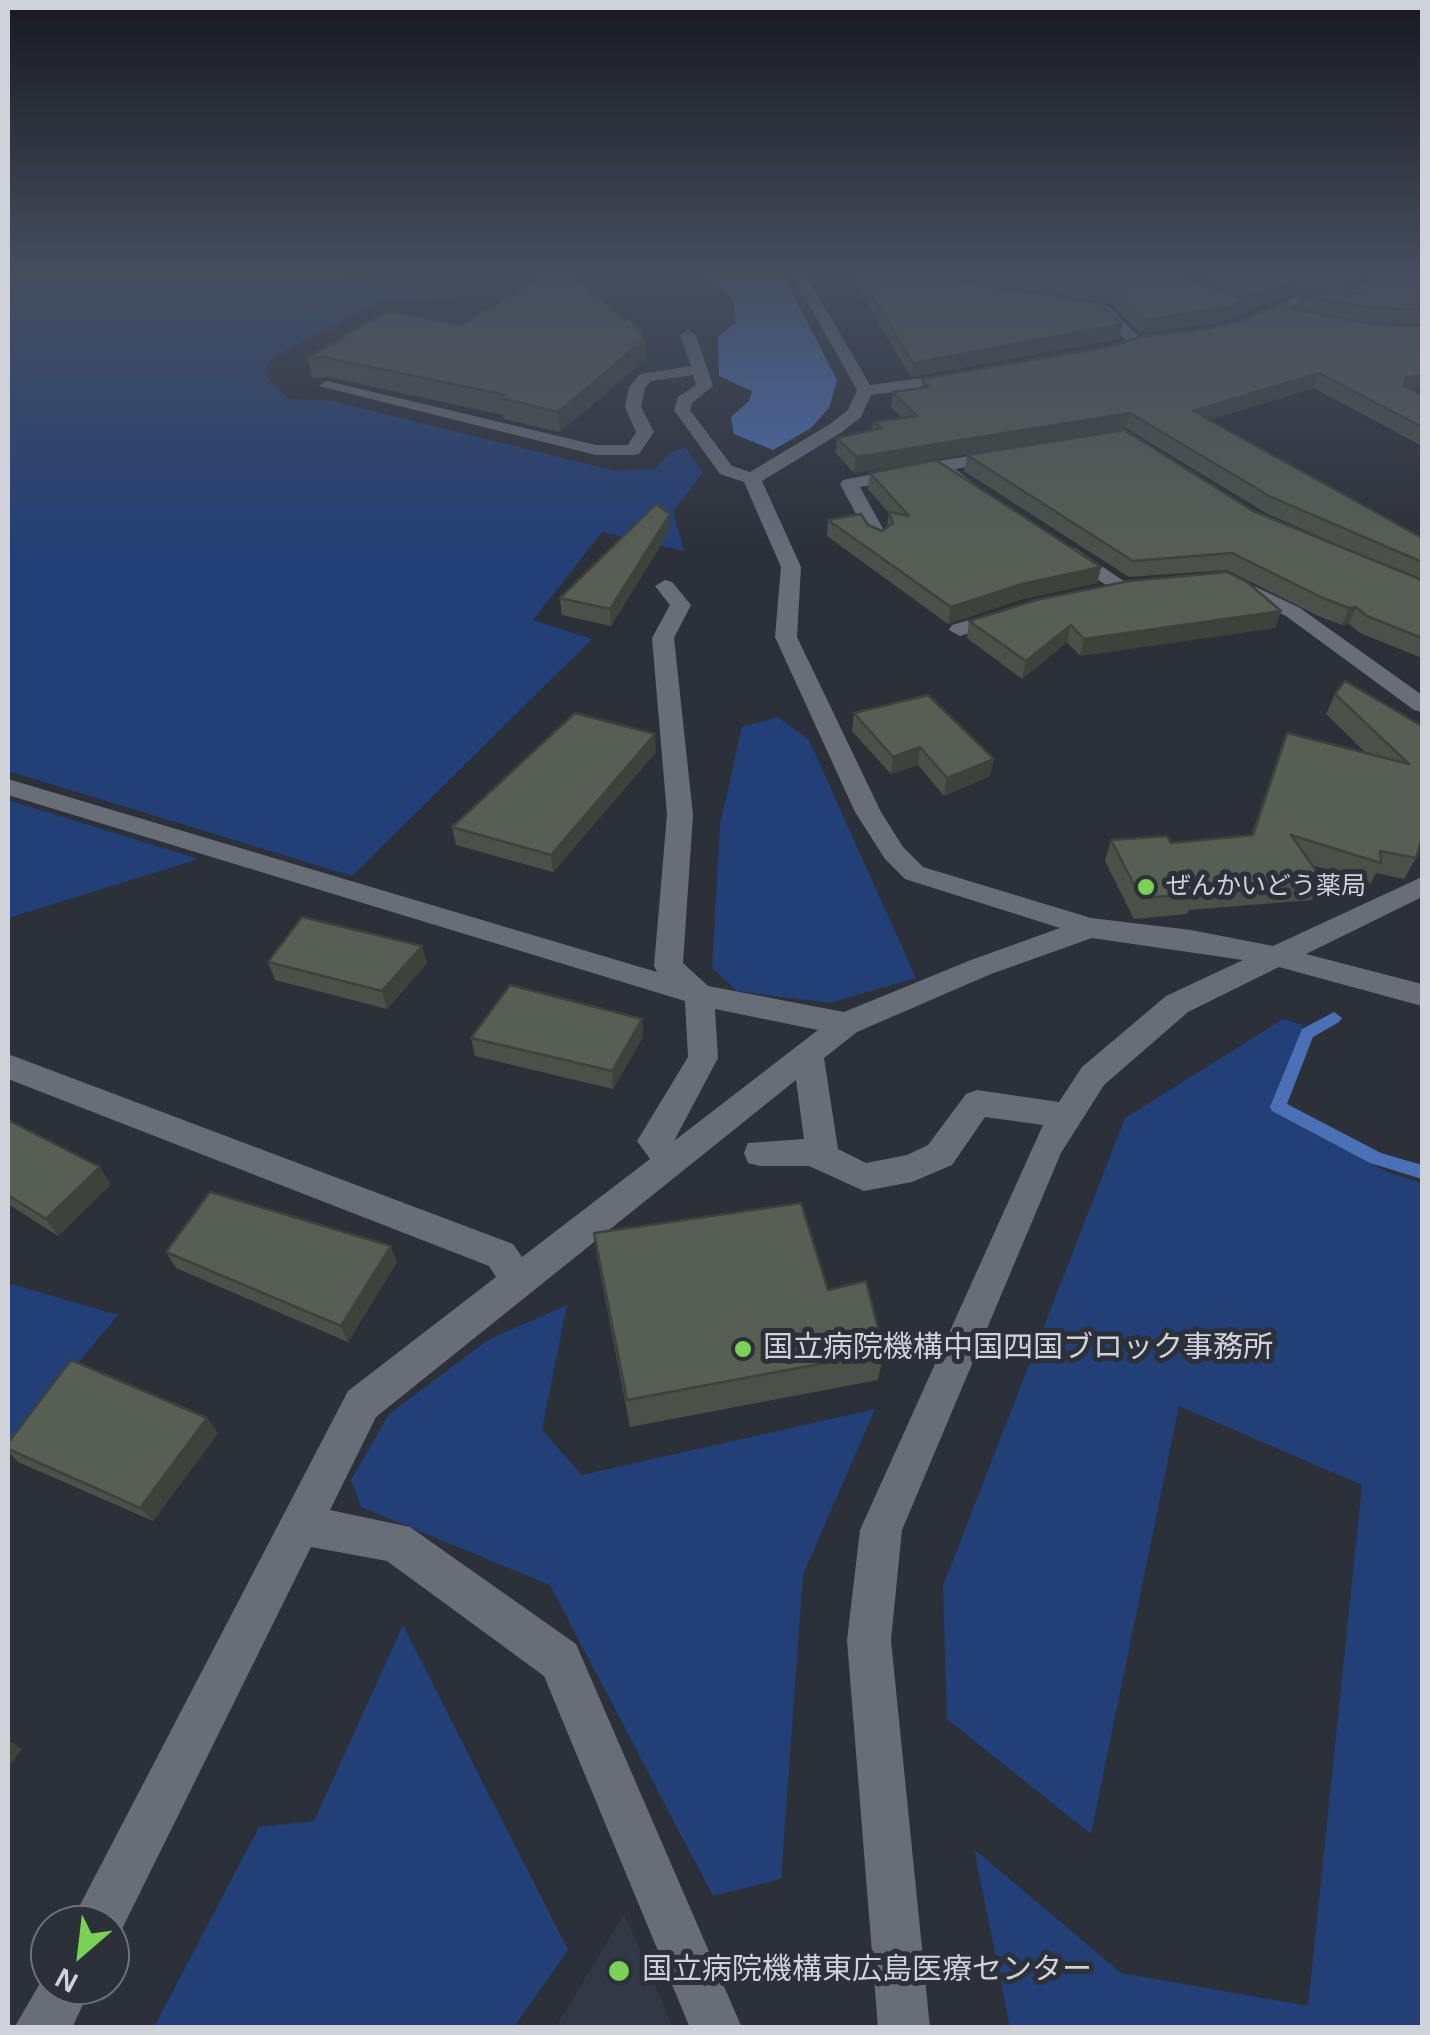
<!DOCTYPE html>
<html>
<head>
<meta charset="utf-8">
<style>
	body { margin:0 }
	#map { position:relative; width:1430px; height:2035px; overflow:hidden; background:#2c3039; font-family:Helvetica,sans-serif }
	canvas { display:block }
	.frame { position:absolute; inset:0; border:10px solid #cfd2d8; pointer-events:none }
	.north { position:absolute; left:30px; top:1905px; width:100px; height:100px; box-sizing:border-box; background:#2c3039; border:2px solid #6d7179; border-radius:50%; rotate:208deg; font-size:28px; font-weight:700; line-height:40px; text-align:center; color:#cfd2d8 }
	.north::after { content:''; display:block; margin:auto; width:35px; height:45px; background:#7ad156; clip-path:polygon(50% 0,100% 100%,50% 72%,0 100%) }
</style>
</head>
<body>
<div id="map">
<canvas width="1430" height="2035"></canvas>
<div class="frame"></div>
<div class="north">N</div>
</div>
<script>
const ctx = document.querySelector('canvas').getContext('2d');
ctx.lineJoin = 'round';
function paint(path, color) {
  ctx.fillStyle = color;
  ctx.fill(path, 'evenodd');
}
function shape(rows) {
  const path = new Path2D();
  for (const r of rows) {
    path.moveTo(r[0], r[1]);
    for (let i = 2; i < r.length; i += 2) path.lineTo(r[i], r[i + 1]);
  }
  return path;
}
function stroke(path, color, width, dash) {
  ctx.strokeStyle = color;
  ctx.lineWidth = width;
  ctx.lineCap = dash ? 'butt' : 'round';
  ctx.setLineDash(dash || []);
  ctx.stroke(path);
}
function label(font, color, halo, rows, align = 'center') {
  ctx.font = font + ' Helvetica,"Noto Sans JP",sans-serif';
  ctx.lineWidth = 10;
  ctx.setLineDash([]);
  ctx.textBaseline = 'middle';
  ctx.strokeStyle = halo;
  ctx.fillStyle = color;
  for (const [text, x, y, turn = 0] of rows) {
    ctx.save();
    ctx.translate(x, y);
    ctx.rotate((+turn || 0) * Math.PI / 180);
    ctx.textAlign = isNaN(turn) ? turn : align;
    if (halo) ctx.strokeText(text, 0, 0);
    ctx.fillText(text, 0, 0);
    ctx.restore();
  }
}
const built = shape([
	[624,1914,673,2027,556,2027]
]);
const green = shape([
	[8,275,350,275,348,279,388,287,430,283,453,297,381,302,271,359,264,374,289,399,328,400,616,471,655,469,669,454,685,447,703,473,673,511,684,551,602,532,533,620,592,639,352,876,8,771],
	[778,717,809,740,916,978,829,1003,737,991,712,968,720,825,742,727],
	[8,800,199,859,8,918],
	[1283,1019,1303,1025,1276,1112,1387,1172,1422,1183,1422,2027,1010,2027,974,1849,1121,1973,1308,2006,1362,1485,1179,1406,1091,1834,947,1719,943,1586,1125,1118],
	[8,1283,118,1315,8,1447],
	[567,1305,542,1430,582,1475,875,1409,803,1575,781,1879,713,1896,550,1585,361,1507,351,1480,389,1414,488,1340],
	[403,1625,568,1950,514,2027,154,2027,259,1827,314,1821]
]);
const water = shape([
	[703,275,783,275,837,380,829,408,811,428,773,450,734,434,731,417,749,401,752,391,719,376,718,337,736,323,733,298]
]);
const stream = shape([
	[1334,1012,1342,1018,1339,1022,1313,1037,1287,1104,1381,1153,1422,1165,1422,1179,1370,1163,1272,1111,1270,1107,1302,1029,1334,1012]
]);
const minor = shape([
	[792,275,806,275,870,385,961,373,969,378,961,383,871,395,861,417,842,432,762,481,801,567,797,637,881,812,903,847,923,867,1091,918,1191,930,1273,946,1422,877,1422,897,1306,954,1422,984,1422,1006,1279,967,1188,1012,1104,1085,1061,1153,902,1530,891,1640,930,2028,878,2028,847,1640,860,1530,1043,1125,985,1117,952,1165,912,1182,864,1191,809,1166,760,1166,748,1163,744,1153,748,1143,804,1139,796,1080,376,1417,330,1510,410,1527,576,1644,742,2028,690,2028,544,1676,387,1561,311,1547,115,1943,110,1945,110,1925,72,1925,79,1907,348,1391,496,1277,489,1266,8,1079,8,1054,513,1244,522,1257,650,1159,637,1141,688,1057,685,1001,8,795,8,779,657,972,654,966,667,815,652,638,670,605,655,586,665,580,672,582,691,605,674,638,693,815,683,963,708,986,844,1012,971,960,1060,928,905,879,885,859,855,812,775,637,781,567,744,482,720,474,674,410,678,397,696,385,693,375,651,381,645,388,641,407,654,432,639,454,633,455,596,455,319,386,327,381,596,445,628,445,636,432,625,407,629,387,640,374,691,366,680,335,688,330,696,335,713,386,692,403,690,410,732,466,750,472,830,424,848,410,857,390,792,275],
	[1092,938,1243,960,1166,996,1082,1067,1059,1102,977,1090,966,1094,928,1145,907,1155,866,1163,838,1149,824,1058,857,1032,991,974,1092,938],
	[715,1009,818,1030,674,1141,718,1058,715,1009],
	[1374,275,1389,275,1352,304,1298,305,1250,324,1238,321,1296,297,1344,297,1374,275],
	[1089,304,1109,307,1142,340,1142,346,1132,346,1100,314,1084,311,1082,308,1089,304],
	[1002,451,1008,452,1008,460,955,469,976,485,967,491,929,466,938,461,1002,451],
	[909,467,915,468,915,476,860,487,888,538,885,542,871,542,840,484,843,480,909,467],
	[1068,546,1075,548,1134,588,1124,594,1117,592,1061,556,1058,552,1068,546],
	[1233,576,1300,608,1422,695,1422,712,1414,710,1286,616,1226,586,1223,582,1226,578,1233,576],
	[1006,609,1017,615,1013,619,960,636,949,630,952,625,1006,609],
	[50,1966,50,1985,92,1985,72,2028,14,2028,50,1966]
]);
const wall = shape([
	[852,275,925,275,1122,324,1119,339,911,377,852,278],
	[934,275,1177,275,1226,292,1202,275,1368,275,1343,293,1295,294,1252,310,1246,306,1244,313,1224,321,1142,334,1110,303],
	[1422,275,1422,326,1422,324,1369,322,1412,390,1422,395,1422,446,1314,388,1209,420,1422,538,1422,658,1360,633,1349,624,1342,625,1316,615,1227,570,1129,577,964,471,967,455,1253,511,1368,558,1266,513,1126,428,854,473,836,453,837,438,872,430,873,422,902,418,891,407,893,392,921,388,922,379,1201,330,1239,321,1286,308,1296,310,1300,296,1359,293],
	[462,325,645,339,646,359,560,432,504,419,503,415,328,377,312,378,308,358],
	[870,473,1101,567,1097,583,1019,600,948,624,827,536,828,520,868,525,882,531,887,527,889,513,868,489],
	[670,530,611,626,562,615,560,598],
	[969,621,1275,628,1080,656,1067,642,1022,679,967,638],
	[1335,694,1422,726,1416,858,1404,879,1376,873,1370,884,1312,865,1322,879,1312,900,1189,910,1187,914,1134,919,1105,861,1111,840,1171,843,1251,835,1287,733,1366,753,1326,714],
	[854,713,990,776,944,796,918,765,891,774,852,731],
	[656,752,553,872,456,845,452,827],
	[422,946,427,963,387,1009,275,980,268,962],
	[642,1019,643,1037,613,1089,475,1056,471,1038],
	[8,1120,111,1184,58,1236,8,1204],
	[594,1233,828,1290,884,1352,878,1380,630,1427,598,1262],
	[166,1252,397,1262,348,1342,176,1268],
	[218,1433,153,1521,18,1462,8,1451,8,1443]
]);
const shadedWall = shape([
	[1354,275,1368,275,1343,293,1347,280],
	[1299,280,1295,294,1252,310,1256,296],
	[1248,300,1244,313,1224,321,1142,334,1146,320],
	[1122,324,1119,339,911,377,913,363],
	[645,339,646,359,560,432,558,412],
	[1319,373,1314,388,1188,426,1193,411],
	[1422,375,1422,388,1399,393,1405,378],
	[1130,413,1126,428,854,473,856,457],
	[670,514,670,530,611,626,610,609],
	[1101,567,1097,583,1019,600,948,624,951,607,1022,584],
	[1356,607,1349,624,1342,625,1349,608],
	[1281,611,1275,628,1080,656,1084,639],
	[1071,625,1067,642,1022,679,1026,661],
	[655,734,656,752,553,872,551,855],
	[920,747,918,765,891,774,893,757],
	[994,759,990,776,944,796,947,778],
	[422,946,427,963,387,1009,382,991],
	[642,1019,643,1037,613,1089,612,1071],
	[100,1167,111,1184,58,1236,46,1219],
	[391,1246,397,1262,348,1342,341,1326],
	[207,1418,218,1433,153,1521,140,1508],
	[8,1740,22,1749,8,1768]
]);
const building = shape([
	[544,275,572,275,624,321,629,318,645,339,558,412,501,398,506,395,323,357,308,358,387,311,462,325,544,275],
	[859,275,925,275,1100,304,1122,324,913,363,859,275],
	[1019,275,1177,275,1248,300,1228,307,1146,320,1113,290,1019,275],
	[1225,275,1354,275,1347,280,1299,280,1256,296,1225,275],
	[1383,275,1422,275,1422,310,1374,308,1300,296,1359,293,1383,275],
	[1283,304,1286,308,1374,324,1422,326,1422,375,1405,378,1404,386,1422,395,1422,427,1319,373,1193,411,1422,538,1422,562,1271,497,1130,413,856,457,837,438,882,428,873,422,917,416,893,392,928,387,922,379,1112,346,1143,336,1201,330,1239,321,1283,304],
	[1124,430,1253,511,1422,580,1422,638,1367,616,1356,607,1349,608,1323,598,1232,553,1133,561,967,455,1124,430],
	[936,460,1101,567,1022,584,951,607,828,520,861,514,868,525,882,531,893,523,889,512,909,516,870,473,936,460],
	[656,504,670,514,610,609,560,598,656,504],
	[1227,572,1247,582,1281,611,1084,639,1071,625,1026,661,969,621,1036,600,1129,581,1227,572],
	[1345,681,1422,726,1422,839,1416,858,1380,851,1381,863,1291,835,1322,879,1193,890,1195,894,1141,898,1111,840,1167,836,1171,843,1253,835,1287,733,1409,764,1335,694,1345,681],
	[928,695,994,759,947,778,920,747,893,757,854,713,928,695],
	[575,713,655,734,551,855,452,827,575,713],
	[302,917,422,946,382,991,268,962,302,917],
	[510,985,642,1019,612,1071,471,1038,510,985],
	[8,1120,100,1167,46,1219,8,1195,8,1120],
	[210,1192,391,1246,341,1326,166,1252,210,1192],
	[801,1203,828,1290,866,1281,884,1352,627,1400,594,1233,801,1203],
	[71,1360,207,1418,140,1508,8,1449,8,1443,71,1360]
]);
const markers = [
	[1146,887,10,"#7ad156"],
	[743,1349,10,"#7ad156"],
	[619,1971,12,"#7ad156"]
];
const poiNames = [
	["ぜんかいどう薬局",1166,887]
];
const nearPoinames = [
	["国立病院機構中国四国ブロック事務所",763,1349],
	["国立病院機構東広島医療センター",642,1971]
];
paint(built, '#313947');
paint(green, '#233f77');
paint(water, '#4b70b6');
paint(stream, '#4b70b6');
paint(minor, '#686e78');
paint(wall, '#4b5148');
paint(shadedWall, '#3d423b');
paint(building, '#575e54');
stroke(building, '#3d423b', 2.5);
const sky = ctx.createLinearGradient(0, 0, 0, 560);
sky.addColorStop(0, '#181a1f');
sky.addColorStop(0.49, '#454e5f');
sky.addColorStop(1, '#454e5f00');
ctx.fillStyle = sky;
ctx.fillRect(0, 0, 1430, 560);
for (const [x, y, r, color] of markers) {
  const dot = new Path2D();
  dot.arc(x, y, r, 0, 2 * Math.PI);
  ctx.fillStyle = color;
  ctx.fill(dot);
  stroke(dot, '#2c3039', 4);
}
label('25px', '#cfd2d8', '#2c3039', poiNames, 'left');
label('30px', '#cfd2d8', '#2c3039', nearPoinames, 'left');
</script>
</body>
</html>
